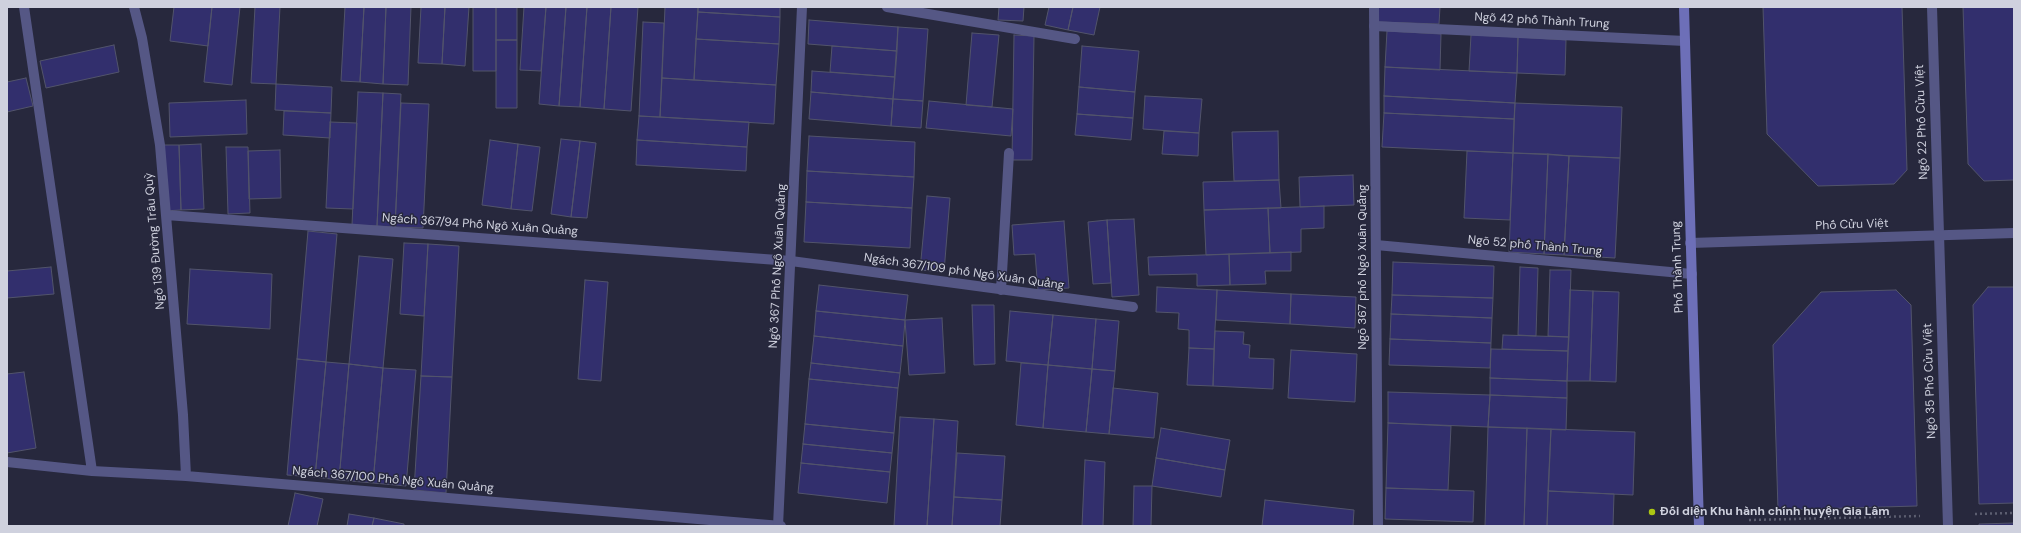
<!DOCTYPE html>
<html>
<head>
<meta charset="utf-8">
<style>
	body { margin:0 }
	#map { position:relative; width:2021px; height:533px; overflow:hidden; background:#27283d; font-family:"DM Sans",sans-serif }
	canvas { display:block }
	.frame { position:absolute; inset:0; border:8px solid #cfd1de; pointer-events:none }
</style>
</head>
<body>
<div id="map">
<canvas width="2021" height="533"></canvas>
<div class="frame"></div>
</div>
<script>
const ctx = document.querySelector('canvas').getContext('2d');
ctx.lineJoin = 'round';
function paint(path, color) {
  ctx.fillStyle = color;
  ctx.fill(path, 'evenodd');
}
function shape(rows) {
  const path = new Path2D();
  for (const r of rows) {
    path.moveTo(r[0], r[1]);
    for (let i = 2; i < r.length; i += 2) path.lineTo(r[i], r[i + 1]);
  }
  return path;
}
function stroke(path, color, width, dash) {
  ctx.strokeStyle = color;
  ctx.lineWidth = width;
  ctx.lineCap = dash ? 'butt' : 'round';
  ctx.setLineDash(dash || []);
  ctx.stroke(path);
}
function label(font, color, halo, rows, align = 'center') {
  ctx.font = font + ' "DM Sans",sans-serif';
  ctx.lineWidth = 3;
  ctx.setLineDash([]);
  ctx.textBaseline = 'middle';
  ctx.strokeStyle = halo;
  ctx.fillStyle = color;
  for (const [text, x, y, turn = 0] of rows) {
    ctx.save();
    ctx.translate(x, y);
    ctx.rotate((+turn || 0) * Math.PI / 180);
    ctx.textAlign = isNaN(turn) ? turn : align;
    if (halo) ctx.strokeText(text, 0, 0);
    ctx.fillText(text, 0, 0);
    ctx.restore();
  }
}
const building = shape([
	[174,7,212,7,208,46,170,41,174,7],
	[212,7,240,7,232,85,204,82,212,7],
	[255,7,280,7,276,84,251,83,255,7],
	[345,7,364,7,360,82,341,81,345,7],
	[364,7,386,7,383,84,360,82,364,7],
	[386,7,411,7,408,85,383,84,386,7],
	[421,7,445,7,442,64,418,63,421,7],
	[445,7,469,7,465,66,442,64,445,7],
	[473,7,496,7,496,71,473,71,473,7],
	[496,7,517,7,517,40,496,40,496,7],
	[524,7,546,7,541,71,520,70,524,7],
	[546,7,566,7,559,106,539,104,546,7],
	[566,7,587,7,580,107,559,106,566,7],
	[587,7,611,7,604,109,580,107,587,7],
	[611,7,638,7,631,111,604,109,611,7],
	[665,7,698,7,694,80,662,78,665,7],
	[698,7,780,7,780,17,698,12,698,7],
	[999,7,1024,7,1023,21,998,20,999,7],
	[1049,7,1073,7,1068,30,1045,25,1049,7],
	[1073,7,1100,7,1094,35,1068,30,1073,7],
	[1378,7,1440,7,1439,24,1378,22,1378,7],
	[1763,7,1902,7,1907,170,1894,184,1818,186,1767,134,1763,7],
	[1963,7,2014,7,2014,180,1984,181,1968,164,1963,7],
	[698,12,780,17,779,44,696,39,698,12],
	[809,20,898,27,897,51,808,44,809,20],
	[643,22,664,23,660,117,639,116,643,22],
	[898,27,928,29,923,101,893,99,898,27],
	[1387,31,1441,34,1440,70,1385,67,1387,31],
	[972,33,999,35,992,107,966,105,972,33],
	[1014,35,1034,36,1032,160,1012,160,1014,35],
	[1471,35,1518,37,1517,73,1469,71,1471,35],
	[1518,37,1566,40,1565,75,1517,73,1518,37],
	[696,39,779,44,776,85,694,80,696,39],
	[496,40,517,40,517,108,496,108,496,40],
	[114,45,119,72,46,88,40,61,114,45],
	[832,46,897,51,895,77,830,72,832,46],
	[1082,46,1139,51,1135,92,1079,87,1082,46],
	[1385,67,1517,73,1515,103,1384,96,1385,67],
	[812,71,895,77,893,99,811,92,812,71],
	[26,78,33,106,7,112,7,82,26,78],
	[662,78,776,85,774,124,660,117,662,78],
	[276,84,332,87,331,113,275,110,276,84],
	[1079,87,1135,92,1133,118,1077,114,1079,87],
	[358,92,383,93,377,226,352,225,358,92],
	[811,92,893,99,891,126,809,119,811,92],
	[383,93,401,94,395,227,377,226,383,93],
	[1145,96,1202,99,1199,133,1143,129,1145,96],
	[1384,96,1515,103,1514,119,1384,113,1384,96],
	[893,99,923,101,921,128,891,126,893,99],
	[246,100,247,134,170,137,169,103,246,100],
	[929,101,1013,109,1011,136,926,128,929,101],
	[401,103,429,104,423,228,395,227,401,103],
	[1515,103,1622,107,1620,158,1513,153,1515,103],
	[284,111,331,113,330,138,283,135,284,111],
	[1384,113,1514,119,1513,153,1382,147,1384,113],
	[1077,114,1133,118,1131,140,1075,135,1077,114],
	[639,116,749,122,747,147,637,140,639,116],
	[330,122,357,123,353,209,326,208,330,122],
	[1164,131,1199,133,1198,156,1162,154,1164,131],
	[1278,131,1279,180,1234,181,1232,132,1278,131],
	[809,136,915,142,914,177,807,171,809,136],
	[561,139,580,141,571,217,551,214,561,139],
	[490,140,518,144,511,209,482,205,490,140],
	[637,140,747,147,746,171,636,165,637,140],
	[580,141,596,143,587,218,571,217,580,141],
	[201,144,204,209,181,210,179,145,201,144],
	[518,144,540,147,532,211,511,209,518,144],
	[161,145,179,145,181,210,164,211,161,145],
	[226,147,248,147,250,213,228,214,226,147],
	[280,150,281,198,249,199,248,151,280,150],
	[1467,151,1513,153,1510,220,1464,218,1467,151],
	[1513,153,1548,154,1544,254,1509,252,1513,153],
	[1548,154,1569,156,1564,255,1544,254,1548,154],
	[1569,156,1620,158,1615,258,1564,255,1569,156],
	[807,171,914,177,912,208,806,202,807,171],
	[1353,175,1354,205,1300,207,1299,177,1353,175],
	[1279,180,1281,208,1204,210,1203,182,1279,180],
	[927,196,950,198,944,272,920,270,927,196],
	[806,202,912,208,910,248,804,242,806,202],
	[1324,206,1324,228,1301,229,1301,252,1270,253,1268,208,1324,206],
	[1268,208,1270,253,1206,255,1204,210,1268,208],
	[1134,219,1139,295,1112,297,1107,220,1134,219],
	[1107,220,1111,283,1093,284,1088,222,1107,220],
	[1064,221,1069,288,1038,290,1035,254,1014,255,1012,225,1064,221],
	[308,231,337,234,326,362,297,359,308,231],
	[404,243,428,244,424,316,400,314,404,243],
	[428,244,459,246,452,377,421,376,428,244],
	[1291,252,1291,271,1265,271,1266,284,1230,285,1229,254,1291,252],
	[1229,254,1230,285,1197,286,1197,274,1149,275,1148,257,1229,254],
	[359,256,393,259,383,368,349,364,359,256],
	[1393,262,1494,266,1493,298,1392,295,1393,262],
	[51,267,54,294,7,298,7,271,51,267],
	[1520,267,1538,268,1536,336,1518,335,1520,267],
	[190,269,272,274,270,329,187,324,190,269],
	[1550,270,1571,270,1569,337,1548,336,1550,270],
	[585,280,608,282,601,381,578,379,585,280],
	[819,285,908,295,905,320,816,311,819,285],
	[1157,287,1217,290,1214,349,1189,348,1189,330,1178,329,1179,313,1156,312,1157,287],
	[1988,287,2014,287,2014,503,1979,504,1973,305,1988,287],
	[1217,290,1291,294,1290,324,1216,320,1217,290],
	[1570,290,1593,291,1590,381,1567,381,1570,290],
	[1896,290,1911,305,1917,506,1778,510,1773,345,1821,292,1896,290],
	[1593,291,1619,292,1616,382,1590,381,1593,291],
	[1291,294,1356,297,1355,328,1290,324,1291,294],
	[1392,295,1493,298,1492,318,1391,314,1392,295],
	[972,305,994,305,995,364,974,365,972,305],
	[816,311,905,320,903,346,814,336,816,311],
	[1010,311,1053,315,1048,365,1006,361,1010,311],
	[1391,314,1492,318,1491,343,1390,339,1391,314],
	[1053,315,1096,319,1092,369,1048,365,1053,315],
	[942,318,945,373,909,375,905,320,942,318],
	[1096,319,1119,321,1115,371,1092,369,1096,319],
	[1215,331,1244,332,1243,344,1250,345,1249,358,1274,359,1273,389,1213,386,1215,331],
	[1503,335,1569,337,1568,351,1502,349,1503,335],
	[814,336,903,346,900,373,811,363,814,336],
	[1390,339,1491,343,1490,368,1389,365,1390,339],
	[1189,348,1214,349,1213,386,1187,385,1189,348],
	[1491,349,1568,351,1567,381,1490,378,1491,349],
	[1291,350,1357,354,1355,402,1288,398,1291,350],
	[297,359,326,362,315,477,287,475,297,359],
	[326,362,349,364,339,480,315,477,326,362],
	[811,363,900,373,898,388,809,379,811,363],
	[1021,363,1048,365,1043,428,1016,425,1021,363],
	[349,364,383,368,373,483,339,480,349,364],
	[1048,365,1092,369,1086,432,1043,428,1048,365],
	[383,368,416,370,406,486,373,483,383,368],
	[1092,369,1115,371,1109,434,1086,432,1092,369],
	[24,372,36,448,7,453,7,374,24,372],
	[421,376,452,377,446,493,414,490,421,376],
	[1490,378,1567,381,1567,398,1490,395,1490,378],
	[809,379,898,388,894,433,805,424,809,379],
	[1113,388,1158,393,1154,438,1109,434,1113,388],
	[1388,392,1490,395,1488,427,1388,423,1388,392],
	[1490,395,1567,398,1566,430,1488,427,1490,395],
	[900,417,934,419,927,526,894,526,900,417],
	[934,419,958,421,952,526,927,526,934,419],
	[1388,423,1451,426,1448,490,1386,488,1388,423],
	[805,424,894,433,892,453,803,444,805,424],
	[1488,427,1527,428,1524,526,1485,526,1488,427],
	[1161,428,1230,440,1225,470,1156,458,1161,428],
	[1527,428,1551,429,1547,526,1524,526,1527,428],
	[1551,429,1635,432,1633,495,1548,491,1551,429],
	[803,444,892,453,890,472,801,463,803,444],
	[957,453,1005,456,1002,500,954,497,957,453],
	[1156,458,1225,470,1221,497,1152,486,1156,458],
	[1085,460,1105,462,1103,526,1082,526,1085,460],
	[801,463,890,472,887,503,798,493,801,463],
	[1134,486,1152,486,1151,526,1133,526,1134,486],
	[1386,488,1474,491,1473,522,1385,519,1386,488],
	[1548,491,1614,494,1613,526,1547,526,1548,491],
	[295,493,323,499,317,526,288,526,295,493],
	[954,497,1002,500,1000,526,952,526,954,497],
	[1265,500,1354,510,1353,526,1262,526,1265,500],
	[349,514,374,518,372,526,347,526,349,514],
	[374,518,404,524,404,526,372,526,374,518],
	[2014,523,2014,526,1979,526,1979,524,2014,523]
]);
const path = shape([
	[1975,514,2014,513],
	[1749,520,1920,516]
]);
const service = shape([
	[24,7,92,471],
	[134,7,142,38,160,145,183,415,186,476],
	[887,7,1075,39],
	[1374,26,1685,41],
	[166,215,791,261,1133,307],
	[1376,245,1692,274],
	[1001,290,1009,153],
	[7,462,92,471,186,476,781,526]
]);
const minor = shape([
	[1374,7,1378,526],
	[1932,7,1948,526],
	[778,526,802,7]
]);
const tertiary = shape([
	[1690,243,2014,233]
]);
const secondary = shape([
	[1684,7,1699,526]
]);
const markers = [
	[1652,512,4,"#acc613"]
];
const streetNames = [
	["Ngõ 42 phố Thành Trung",1542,21,3],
	["Ngõ 22 Phố Cửu Việt",1922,122,-92],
	["Ngách 367/94 Phố Ngô Xuân Quảng",480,225,4],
	["Phố Cửu Việt",1852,225,-2],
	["Ngõ 139 Đường Trâu Quỳ",155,241,-95],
	["Ngõ 52 phố Thành Trung",1535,246,5],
	["Ngõ 367 Phố Ngô Xuân Quảng",778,266,-87],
	["Ngõ 367 phố Ngô Xuân Quảng",1363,267,-90],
	["Phố Thành Trung",1678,267,-92],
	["Ngách 367/109 phố Ngô Xuân Quảng",964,272,8],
	["Ngõ 35 Phố Cửu Việt",1930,381,-92],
	["Ngách 367/100 Phố Ngô Xuân Quảng",393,480,5]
];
const poiNames = [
	["Đối diện Khu hành chính huyện Gia Lâm",1660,512]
];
paint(building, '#322f6d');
stroke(building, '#52546b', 1);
stroke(path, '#5c5e70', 2.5, [2, 3]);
stroke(service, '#555785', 10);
stroke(minor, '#555785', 10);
stroke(tertiary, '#555785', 10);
stroke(secondary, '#6d6fb8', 10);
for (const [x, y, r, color] of markers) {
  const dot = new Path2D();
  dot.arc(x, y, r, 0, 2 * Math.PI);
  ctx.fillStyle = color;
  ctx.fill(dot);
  stroke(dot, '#27283d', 1.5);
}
label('12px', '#cfd1de', '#27283d', streetNames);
label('bold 12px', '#cfd1de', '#27283d', poiNames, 'left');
</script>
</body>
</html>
